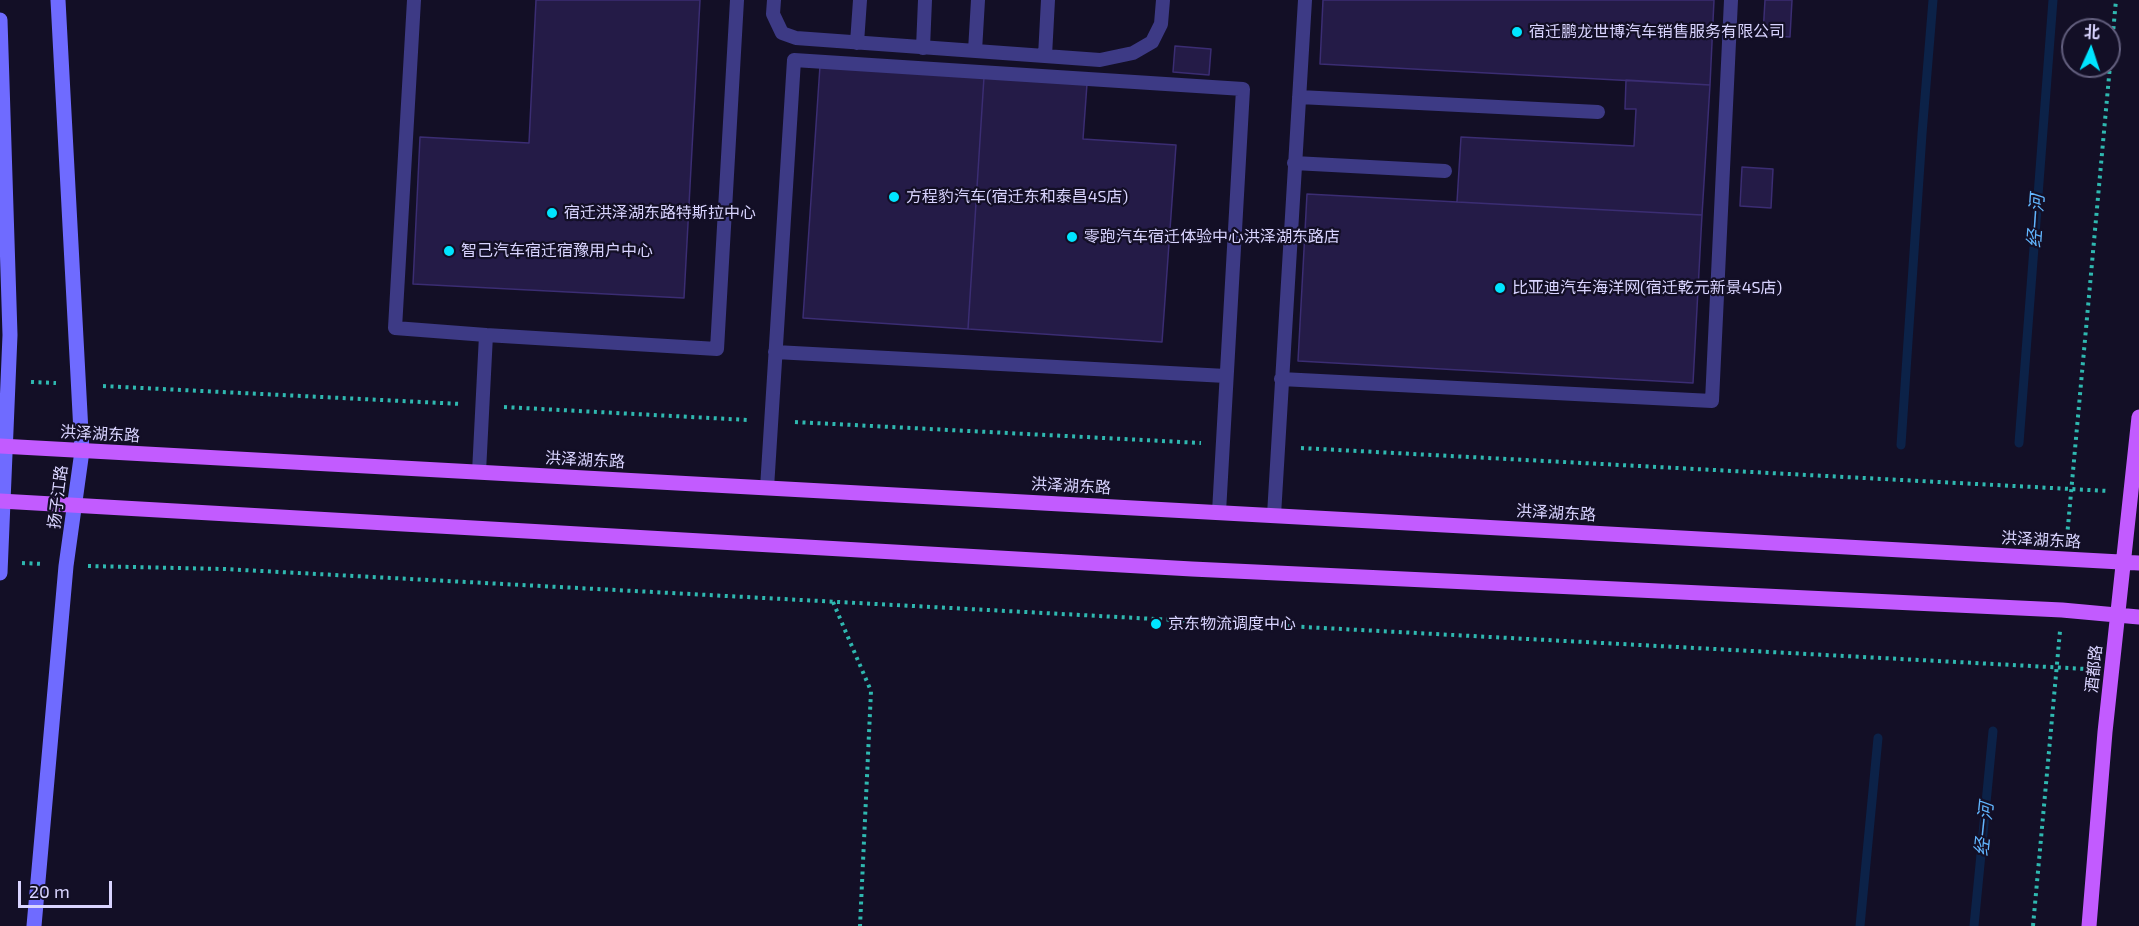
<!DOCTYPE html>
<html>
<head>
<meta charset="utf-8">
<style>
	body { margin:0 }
	#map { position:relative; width:2139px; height:926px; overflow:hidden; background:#130f26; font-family:"Exo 2","Noto Sans SC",sans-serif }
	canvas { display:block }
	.north { position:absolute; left:2061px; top:18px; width:60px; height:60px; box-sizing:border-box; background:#130f26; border:2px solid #625e7d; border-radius:50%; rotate:3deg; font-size:16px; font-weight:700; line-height:24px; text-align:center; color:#d9d4ff }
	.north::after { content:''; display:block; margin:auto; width:21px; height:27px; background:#00e5ff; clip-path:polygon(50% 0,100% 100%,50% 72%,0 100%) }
	.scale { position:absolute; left:18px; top:881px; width:94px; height:27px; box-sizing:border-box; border:3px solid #d9d4ff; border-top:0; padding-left:8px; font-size:18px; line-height:21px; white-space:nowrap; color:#d9d4ff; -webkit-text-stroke:4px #130f26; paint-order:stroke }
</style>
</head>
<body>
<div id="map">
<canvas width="2139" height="926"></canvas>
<div class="north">北</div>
<div class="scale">20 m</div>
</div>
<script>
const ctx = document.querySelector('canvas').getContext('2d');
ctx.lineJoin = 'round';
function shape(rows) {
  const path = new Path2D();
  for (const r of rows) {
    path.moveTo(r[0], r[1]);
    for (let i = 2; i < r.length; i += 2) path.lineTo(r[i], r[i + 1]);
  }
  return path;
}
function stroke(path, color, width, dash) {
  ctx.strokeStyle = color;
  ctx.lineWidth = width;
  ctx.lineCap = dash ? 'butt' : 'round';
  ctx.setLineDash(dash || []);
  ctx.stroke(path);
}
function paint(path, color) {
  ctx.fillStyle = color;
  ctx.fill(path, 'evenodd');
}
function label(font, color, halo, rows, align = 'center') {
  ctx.font = font + ' "Exo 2","Noto Sans SC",sans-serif';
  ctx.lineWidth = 4.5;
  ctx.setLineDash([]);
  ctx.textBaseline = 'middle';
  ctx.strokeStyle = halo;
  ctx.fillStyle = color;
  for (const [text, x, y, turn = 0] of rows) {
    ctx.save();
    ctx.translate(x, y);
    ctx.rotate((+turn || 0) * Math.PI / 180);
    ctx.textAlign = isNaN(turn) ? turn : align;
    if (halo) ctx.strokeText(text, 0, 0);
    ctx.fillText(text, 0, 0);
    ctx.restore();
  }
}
const stream = shape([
	[2019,443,2053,0],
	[1901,445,1922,134,1933,0],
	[1860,926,1878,738],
	[1974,926,1993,731]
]);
const building = shape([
	[536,0,700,0,684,298,413,284,420,137,529,143,536,0],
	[1323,0,1714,0,1710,85,1320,64,1323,0],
	[1765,0,1792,0,1790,37,1763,35,1765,0],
	[1175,46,1211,49,1209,75,1173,72,1175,46],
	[820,66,984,77,968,329,803,318,820,66],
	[984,77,1087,84,1083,139,1176,145,1162,342,968,329,984,77],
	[1626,80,1710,85,1702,215,1457,202,1461,137,1634,146,1636,109,1625,109,1626,80],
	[1742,167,1773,169,1771,208,1740,206,1742,167],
	[1307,194,1702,215,1693,383,1298,361,1307,194]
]);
const path = shape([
	[31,382,56,383],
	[103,386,461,404],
	[504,407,748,420],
	[795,422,1201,443],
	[1301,448,2108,491],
	[2067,537,2116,0],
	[22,563,44,564],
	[88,566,224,569,2087,669],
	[833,602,871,691,860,926],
	[2033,926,2060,631]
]);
const lane = shape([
	[414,0,395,328,486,335],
	[774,0,773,14,782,33,796,38,1100,60,1133,53,1152,42,1161,24,1163,0],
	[857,43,860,0],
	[923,48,925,0],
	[975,51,978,0],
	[1045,56,1048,0],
	[1299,97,1598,112],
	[1294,163,1445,171],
	[775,352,1226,376],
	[1281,379,1712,401,1731,0],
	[479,472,486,335,717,349,737,0],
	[767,488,794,60,1243,89,1219,512],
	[1274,515,1305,0]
]);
const secondary = shape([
	[0,20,10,335,0,573],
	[34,926,66,566,82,451,58,0]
]);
const primary = shape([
	[0,446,2139,563],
	[0,501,1192,569,2062,610,2139,617],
	[2089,926,2105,732,2139,417]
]);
const markers = [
	[1517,32,6,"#00e5ff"],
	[894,197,6,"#00e5ff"],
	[552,213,6,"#00e5ff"],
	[1072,237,6,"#00e5ff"],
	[449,251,6,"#00e5ff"],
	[1500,288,6,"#00e5ff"],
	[1156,624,6,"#00e5ff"]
];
const poiNames = [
	["宿迁鹏龙世博汽车销售服务有限公司",1529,32],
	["方程豹汽车(宿迁东和泰昌4S店)",906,197],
	["宿迁洪泽湖东路特斯拉中心",564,213],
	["零跑汽车宿迁体验中心洪泽湖东路店",1084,237],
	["智己汽车宿迁宿豫用户中心",461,251],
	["比亚迪汽车海洋网(宿迁乾元新景4S店)",1512,288],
	["京东物流调度中心",1168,624]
];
const streetNames = [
	["洪泽湖东路",100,434,3],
	["洪泽湖东路",585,460,3],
	["洪泽湖东路",1071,486,3],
	["扬子江路",58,497,-83],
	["洪泽湖东路",1556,513,3],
	["洪泽湖东路",2041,540,3],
	["酒都路",2094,669,-84]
];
const waterNames = [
	["经一河",2036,221,-86],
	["经一河",1984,829,-84]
];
stroke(stream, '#0c2248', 9);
paint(building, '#241b47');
stroke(building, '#3b2d73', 1.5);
stroke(path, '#2fb8b0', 4, [3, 4.5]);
stroke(lane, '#3d3a85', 14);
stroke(secondary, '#6f6bff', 15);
stroke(primary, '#c25bff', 15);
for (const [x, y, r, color] of markers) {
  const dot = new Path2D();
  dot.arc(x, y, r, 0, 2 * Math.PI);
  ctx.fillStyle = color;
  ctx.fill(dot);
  stroke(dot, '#130f26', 2);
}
label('16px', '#d9d4ff', '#130f26', poiNames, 'left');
label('16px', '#d9d4ff', '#130f26', streetNames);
label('italic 18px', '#62b6ff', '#130f26', waterNames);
</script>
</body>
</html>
